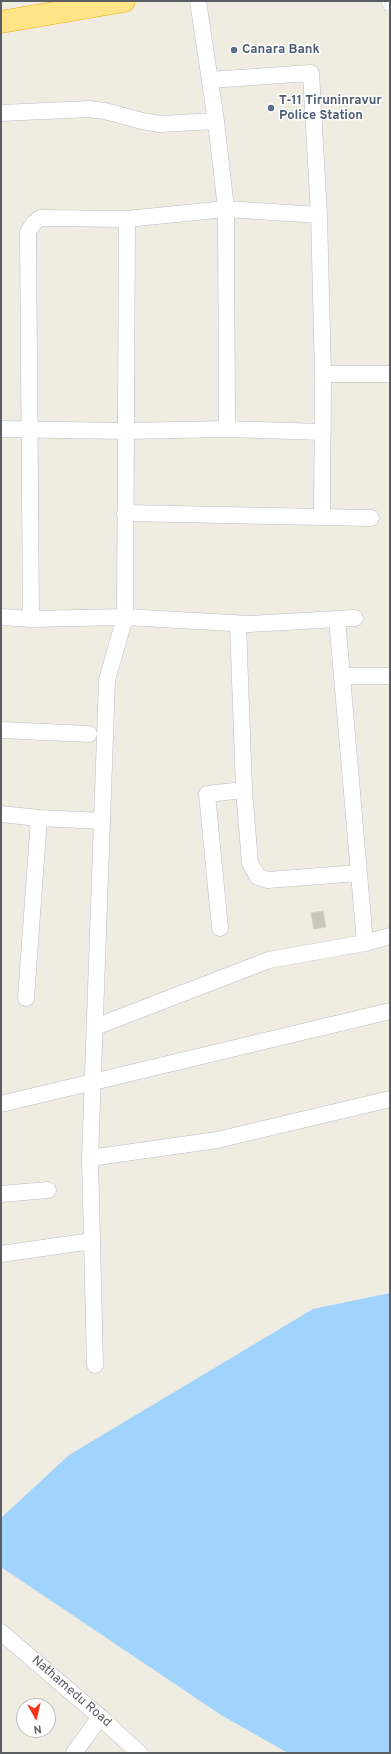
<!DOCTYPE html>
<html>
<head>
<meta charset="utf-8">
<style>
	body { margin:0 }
	#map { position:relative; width:391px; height:1754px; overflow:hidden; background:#efece1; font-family:Overpass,sans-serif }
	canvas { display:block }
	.frame { position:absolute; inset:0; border:2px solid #5a5e64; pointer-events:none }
	.north { position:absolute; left:16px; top:1698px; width:40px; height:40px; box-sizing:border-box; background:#fff; border:1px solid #bdbfc1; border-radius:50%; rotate:172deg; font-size:11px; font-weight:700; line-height:16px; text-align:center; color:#5a5e64 }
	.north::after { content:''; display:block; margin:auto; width:14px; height:18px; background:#fb331b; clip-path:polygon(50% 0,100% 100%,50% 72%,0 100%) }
</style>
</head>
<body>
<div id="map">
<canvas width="391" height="1754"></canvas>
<div class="frame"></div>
<div class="north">N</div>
</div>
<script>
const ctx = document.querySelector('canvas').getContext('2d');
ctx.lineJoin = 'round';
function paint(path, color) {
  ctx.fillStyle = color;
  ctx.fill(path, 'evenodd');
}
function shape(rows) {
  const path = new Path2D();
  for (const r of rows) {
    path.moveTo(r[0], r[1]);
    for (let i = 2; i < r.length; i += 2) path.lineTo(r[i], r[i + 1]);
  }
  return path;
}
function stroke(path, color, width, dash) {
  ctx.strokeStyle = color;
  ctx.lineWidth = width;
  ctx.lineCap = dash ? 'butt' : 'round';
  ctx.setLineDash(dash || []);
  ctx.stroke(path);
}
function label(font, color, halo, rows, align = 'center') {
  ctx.font = font + ' Overpass,sans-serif';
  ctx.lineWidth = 3;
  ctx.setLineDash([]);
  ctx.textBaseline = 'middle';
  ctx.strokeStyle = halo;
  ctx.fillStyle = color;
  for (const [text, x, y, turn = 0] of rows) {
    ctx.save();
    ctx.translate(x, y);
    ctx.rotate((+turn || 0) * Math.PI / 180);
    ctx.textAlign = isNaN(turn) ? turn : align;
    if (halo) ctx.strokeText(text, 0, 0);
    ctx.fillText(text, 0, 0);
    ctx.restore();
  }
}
const water = shape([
	[390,1293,390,1753,288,1753,221,1715,1,1567,1,1518,69,1455,313,1309]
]);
const building = shape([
	[323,911,326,927,314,929,311,913,323,911]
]);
const minor = shape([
	[390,1,390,3],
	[210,80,311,73,319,215,323,374,322,517],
	[1,113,89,109,105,111,142,121,160,124,216,121],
	[323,374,390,374],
	[1,429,125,431,227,429,323,432],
	[227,429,226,209,319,215],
	[125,513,371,518],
	[1,617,31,619,125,617,249,624,355,618],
	[31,619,28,232,33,224,40,218,127,219],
	[337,619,365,943],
	[238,624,244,790,250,863,258,877,268,880,359,873],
	[342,676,390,676],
	[1,730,89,734],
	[1,814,39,818,102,821],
	[220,928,207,794,244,790],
	[26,998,39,818],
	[95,1027,269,960,365,943,390,936],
	[1,1104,390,1011],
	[90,1158,217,1140,390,1099],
	[1,1194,48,1190],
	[1,1254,92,1241],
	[95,1365,90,1158,107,680,125,617,127,219,226,209,216,121,198,1],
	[1,1632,100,1717,139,1753],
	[74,1753,100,1717]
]);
const highway = shape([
	[1,22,124,1]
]);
const markers = [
	[234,50,4,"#5c6f8a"],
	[271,108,4,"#5c6f8a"]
];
const serviceNames = [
	["Canara Bank",242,50],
	["T-11 Tiruninravur",279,101],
	["Police Station",279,116]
];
const streetNames = [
	["Nathamedu Road",71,1692,41]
];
paint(water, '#a1d3ff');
paint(building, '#cac6be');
stroke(building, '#d4cebf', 1);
stroke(minor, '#b9bcc2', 17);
stroke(highway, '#f0ac00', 23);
stroke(minor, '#fff', 16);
stroke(highway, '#ffe488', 22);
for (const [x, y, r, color] of markers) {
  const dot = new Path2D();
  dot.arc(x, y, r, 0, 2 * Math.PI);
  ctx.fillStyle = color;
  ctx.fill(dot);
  stroke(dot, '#fff', 1.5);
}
label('bold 13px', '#4e5e75', '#fff', serviceNames, 'left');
label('13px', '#5a5e64', '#fff', streetNames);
</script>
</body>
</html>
